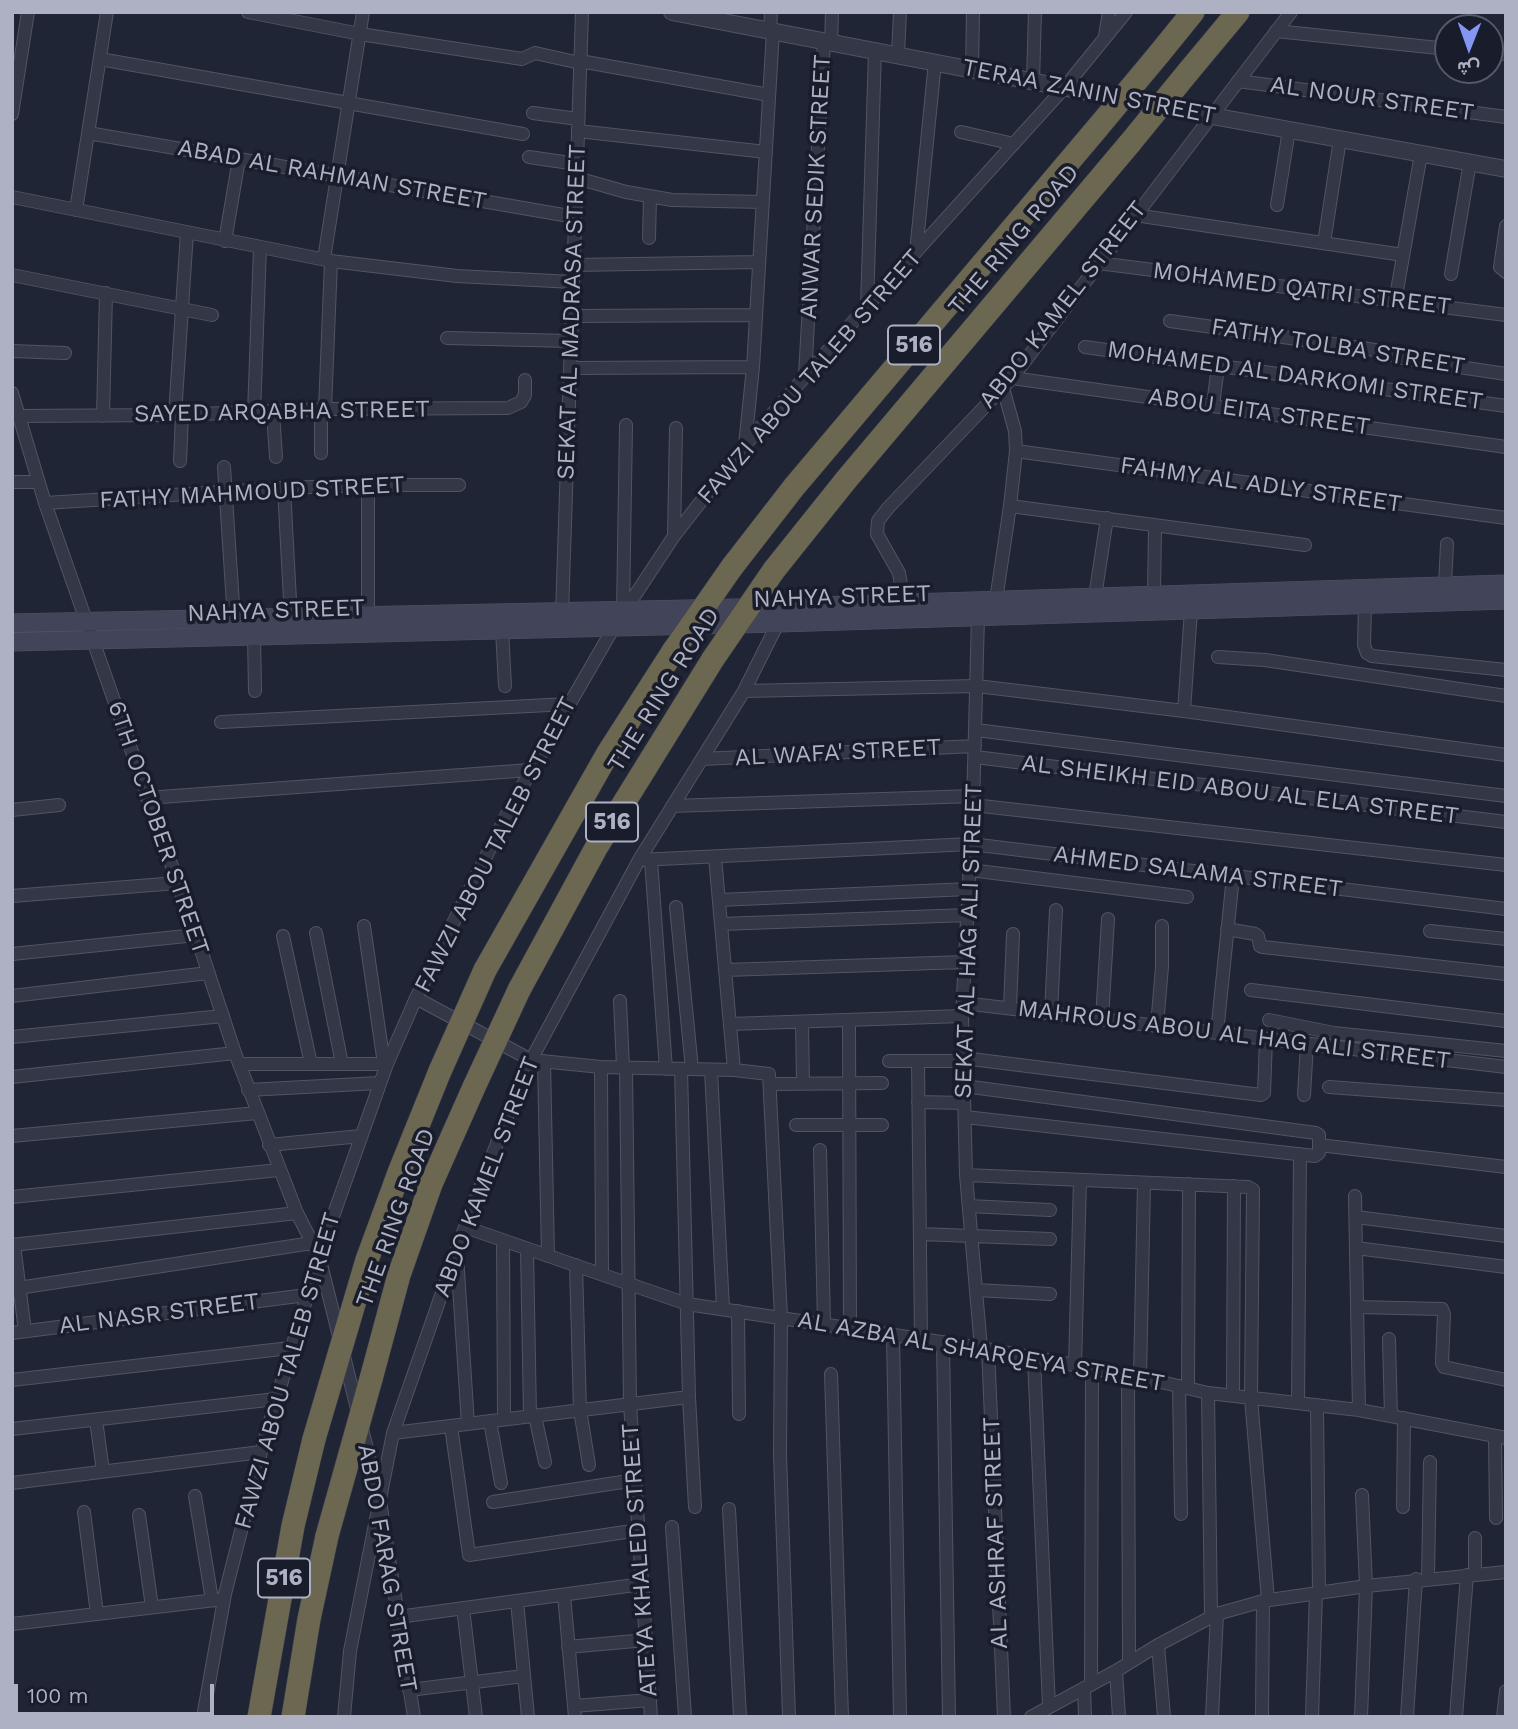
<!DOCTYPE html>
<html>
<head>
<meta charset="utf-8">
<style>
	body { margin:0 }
	#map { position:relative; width:1518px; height:1729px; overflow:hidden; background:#202535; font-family:"Work Sans",Vazirmatn,sans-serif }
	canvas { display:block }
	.frame { position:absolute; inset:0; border:14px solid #adb1c3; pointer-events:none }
	.north { position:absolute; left:1434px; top:14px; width:70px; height:70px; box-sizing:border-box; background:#191c2a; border:2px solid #545867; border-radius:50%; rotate:181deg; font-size:19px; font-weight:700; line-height:28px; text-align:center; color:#adb1c3 }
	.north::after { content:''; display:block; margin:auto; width:24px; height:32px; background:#8396f2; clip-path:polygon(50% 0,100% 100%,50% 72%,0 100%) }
	.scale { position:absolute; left:14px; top:1684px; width:200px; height:32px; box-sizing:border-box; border:4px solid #adb1c3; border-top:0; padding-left:9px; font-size:21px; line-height:24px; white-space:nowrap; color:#adb1c3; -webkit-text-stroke:5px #191c2a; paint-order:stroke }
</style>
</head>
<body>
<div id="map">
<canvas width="1518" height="1729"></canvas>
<div class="frame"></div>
<div class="north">ش</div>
<div class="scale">100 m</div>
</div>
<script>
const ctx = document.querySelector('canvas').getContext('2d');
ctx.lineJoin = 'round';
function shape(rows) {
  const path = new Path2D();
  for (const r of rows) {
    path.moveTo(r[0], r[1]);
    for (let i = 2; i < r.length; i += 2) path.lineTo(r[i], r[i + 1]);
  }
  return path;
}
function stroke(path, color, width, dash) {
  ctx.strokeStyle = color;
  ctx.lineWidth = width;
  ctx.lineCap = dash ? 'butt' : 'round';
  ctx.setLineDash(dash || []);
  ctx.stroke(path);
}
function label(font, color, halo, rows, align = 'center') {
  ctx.font = font + ' "Work Sans",sans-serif';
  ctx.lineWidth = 7;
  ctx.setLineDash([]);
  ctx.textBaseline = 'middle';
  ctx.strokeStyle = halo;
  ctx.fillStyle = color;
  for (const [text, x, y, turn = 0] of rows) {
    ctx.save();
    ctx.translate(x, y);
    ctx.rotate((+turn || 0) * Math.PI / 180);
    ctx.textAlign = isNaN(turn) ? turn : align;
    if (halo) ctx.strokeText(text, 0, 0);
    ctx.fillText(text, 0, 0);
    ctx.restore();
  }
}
const minor = shape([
	[248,12,360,34,522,59,535,53,580,63],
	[770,31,771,12],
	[1276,31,1448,49],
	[1105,36,1109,12],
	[831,43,832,12],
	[1490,53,1506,54],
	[898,55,900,12],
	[100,59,523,134],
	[580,61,769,95],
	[972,69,973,12],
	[1033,81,1035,12],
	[1238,81,1506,117],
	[533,113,578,119],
	[12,114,28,12],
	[578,131,766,152],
	[961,132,1014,144],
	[88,133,575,217],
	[529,157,577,164],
	[577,178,626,192,672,200,763,202],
	[12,197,331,261,457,276,573,282],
	[1277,205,1289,130],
	[76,210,107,12],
	[1135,215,1403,255],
	[1506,226,1500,267,1506,272],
	[649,238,650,197],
	[225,241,239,159],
	[1324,243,1340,139],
	[916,252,935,62],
	[324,259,363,12],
	[1098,263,1506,315],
	[573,265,759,262],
	[1451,274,1470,162],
	[12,275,212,315],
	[1395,302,1421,154],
	[867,306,875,51],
	[572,316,756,315],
	[1170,321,1375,350,1406,359,1506,374],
	[447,338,571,341],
	[1085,347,1506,406],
	[12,351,65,353],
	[570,368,753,367],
	[805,375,824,41],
	[1012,378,1506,447],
	[12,393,45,503,196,935,235,1053,297,1213,319,1256,380,1501,414,1717],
	[1213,405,1218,366],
	[321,409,321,453],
	[325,409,331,261],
	[254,413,260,247],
	[273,413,276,457],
	[175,415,187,232],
	[14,416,175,415,325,409,508,408,521,402,525,395,525,380],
	[103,416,106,293],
	[745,445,753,367,773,31],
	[1016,451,1506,518],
	[180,461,182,415],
	[224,467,234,620],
	[12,482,38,482],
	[368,485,368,617],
	[284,488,291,619],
	[45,503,284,488,368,485,459,485],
	[1010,506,1305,545],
	[674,536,676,428],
	[1445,585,1447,544],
	[1154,595,1155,525],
	[1095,597,1107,518],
	[996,600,1010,506,1016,451,1015,431,1003,388],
	[904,602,899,573,877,534,878,521,888,508,1012,378,1291,12],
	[1365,605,1364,645,1367,653,1372,656,1506,670],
	[623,611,626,425],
	[562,613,582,12],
	[978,617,973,805,962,1016,966,1175,981,1348],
	[502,630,505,686],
	[254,636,255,691],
	[1218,657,1265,660,1506,696],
	[744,691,977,686,1184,711,1506,755],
	[1184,711,1191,610],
	[221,722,568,704],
	[976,730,1506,796],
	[975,757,1506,822],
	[702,759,975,746],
	[147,798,530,770],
	[973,805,1506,865],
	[672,806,974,796],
	[12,810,59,805],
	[715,857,734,1070],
	[639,860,971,844,1506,909],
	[651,860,666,1069],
	[970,870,1187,897],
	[12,896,177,883],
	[719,900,969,889],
	[676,907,692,1069],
	[721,924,968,915],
	[364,926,384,1064],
	[1227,929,1255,934,1258,936,1260,946,1263,947,1506,974],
	[1430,931,1506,939],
	[316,933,342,1064],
	[283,936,311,1064],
	[12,954,196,935],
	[725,970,965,962],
	[1251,990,1506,1021],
	[12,996,208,973],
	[416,998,531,1060,601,1067,734,1070,769,1074,781,1317,780,1455,789,1717],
	[620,1001,623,1067],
	[963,1003,1506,1067],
	[1010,1008,1013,934],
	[1051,1013,1056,910],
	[1102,1019,1108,919],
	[849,1020,850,1328],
	[1269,1020,1334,1033,1506,1051],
	[802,1022,803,1083],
	[730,1024,962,1016],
	[1157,1026,1162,967,1162,926],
	[1217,1033,1233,876],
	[12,1037,223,1016],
	[963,1058,1261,1095,1264,1093,1266,1039],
	[544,1061,548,1256],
	[889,1061,963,1061],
	[918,1061,921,1339],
	[239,1064,387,1064],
	[601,1067,602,1274],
	[626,1067,630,1404,651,1717],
	[681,1069,689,1397,695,1507],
	[711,1070,723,1309],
	[12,1077,235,1053],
	[770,1084,882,1083],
	[964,1086,1316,1133,1319,1135,1319,1153,1315,1156,965,1117],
	[1329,1087,1506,1100],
	[248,1090,379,1083],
	[1304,1095,1307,1044],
	[918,1102,964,1103],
	[796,1125,882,1125],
	[12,1136,257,1113],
	[269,1145,361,1136],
	[1319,1145,1506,1167],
	[820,1150,824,1323],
	[966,1175,1248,1187,1253,1190,1251,1398,1268,1600],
	[1355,1196,1359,1410],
	[12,1197,279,1170],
	[969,1206,1050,1210],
	[1356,1217,1506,1236],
	[465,1227,687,1304,981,1348,1140,1377,1208,1393,1359,1410,1506,1438],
	[920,1234,1050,1239],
	[503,1241,504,1419],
	[12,1245,297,1213],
	[14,1245,25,1331],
	[1356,1248,1506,1267],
	[527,1249,530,1416],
	[457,1256,468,1424],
	[576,1265,580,1410,589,1465],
	[12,1289,312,1243],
	[976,1290,1050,1294],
	[1357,1307,1442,1309,1444,1314,1442,1363,1444,1367,1506,1380],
	[738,1311,739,1414],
	[12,1333,306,1295],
	[893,1335,900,1717],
	[1389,1339,1391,1416],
	[943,1343,949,1717],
	[988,1349,1004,1717],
	[1034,1358,1049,1707],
	[1075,1366,1080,1180],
	[831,1374,842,1717],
	[1128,1376,1129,1663],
	[1140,1377,1144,1183],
	[12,1380,290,1348],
	[1179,1386,1181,1514],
	[1188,1388,1189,1184],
	[1208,1393,1211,1617],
	[1233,1396,1234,1186],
	[1298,1403,1300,1154],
	[1317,1405,1319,1593],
	[535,1416,545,1462],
	[96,1420,103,1471],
	[490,1421,501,1483],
	[451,1426,469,1555,639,1530],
	[12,1429,276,1399],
	[393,1433,689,1397],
	[1495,1436,1496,1518],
	[12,1483,261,1452],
	[195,1496,212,1600],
	[493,1502,635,1480],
	[1403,1507,1404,1418],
	[729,1509,740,1717],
	[84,1512,97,1614],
	[139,1515,152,1607],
	[672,1527,685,1717],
	[1475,1575,1475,1538],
	[1428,1578,1430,1462],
	[564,1595,575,1717],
	[517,1601,528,1717],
	[463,1608,476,1717],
	[398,1617,642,1584],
	[12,1624,224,1599],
	[1158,1645,1164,1717],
	[568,1647,646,1640],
	[1116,1671,1119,1717],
	[1091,1685,1092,1370],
	[1084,1688,1085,1717],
	[409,1690,524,1676],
	[574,1706,650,1700],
	[203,1717,225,1594,261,1452,319,1256,387,1064,416,998,513,802,614,627,674,536,745,445,867,306,1065,87,1126,12],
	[344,1717,350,1651,393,1433,465,1227,517,1091,531,1060,639,860,744,691,781,617],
	[1031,1717,1116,1671,1158,1645,1217,1614,1263,1601,1366,1586,1506,1572],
	[1212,1717,1217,1614],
	[1262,1717,1263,1601],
	[1312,1717,1316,1593],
	[1361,1717,1366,1586,1362,1495],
	[1407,1717,1416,1579],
	[1456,1717,1467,1575],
	[1503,1717,1506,1691]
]);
const tertiary = shape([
	[672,12,1212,116,1506,169]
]);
const secondary = shape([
	[12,623,786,607,1506,584],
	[12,642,778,623,1506,600]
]);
const motorway = shape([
	[1159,54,1193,12],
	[1188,72,1238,12],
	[732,567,794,487,1099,126],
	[774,570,846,480,1130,143],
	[485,970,608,753,674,650],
	[519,990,596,848,713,659],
	[367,1260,400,1170,440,1071],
	[371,1379,399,1275,431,1184,474,1087],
	[259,1717,293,1526,314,1439],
	[293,1717,309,1619,327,1536]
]);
const motorwayBridge = shape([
	[1099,126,1159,54],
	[1130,143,1188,72],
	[674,650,732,567],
	[713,659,774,570],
	[440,1071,485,970],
	[474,1087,519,990],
	[314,1439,367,1260],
	[327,1536,371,1379]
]);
const shields = [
	[914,345,52],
	[612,822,52],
	[284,1578,52]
];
const shieldNames = [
	["516",914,345],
	["516",612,822],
	["516",284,1578]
];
const streetNames = [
	["TERAA ZANIN STREET",1089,92,11],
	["AL NOUR STREET",1372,99,8],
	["ABAD AL RAHMAN STREET",332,175,10],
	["ANWAR SEDIK STREET",816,187,-87],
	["THE RING ROAD",1014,240,-50],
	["MOHAMED QATRI STREET",1302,289,7],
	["ABDO KAMEL STREET",1063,305,-52],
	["SEKAT AL MADRASA STREET",572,312,-88],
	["FATHY TOLBA STREET",1338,347,9],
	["MOHAMED AL DARKOMI STREET",1295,376,8],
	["FAWZI ABOU TALEB STREET",810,377,-49],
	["SAYED ARQABHA STREET",282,412,-1],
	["ABOU EITA STREET",1259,412,8],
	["FAHMY AL ADLY STREET",1261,485,8],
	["FATHY MAHMOUD STREET",252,493,-3],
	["NAHYA STREET",842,597,-2],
	["NAHYA STREET",276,611,-2],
	["THE RING ROAD",664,690,-58],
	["AL WAFA' STREET",838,753,-3],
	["AL SHEIKH EID ABOU AL ELA STREET",1240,790,7],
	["6TH OCTOBER STREET",158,828,71],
	["FAWZI ABOU TALEB STREET",496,845,-63],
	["AHMED SALAMA STREET",1198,872,7],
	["SEKAT AL HAG ALI STREET",969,941,-88],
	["MAHROUS ABOU AL HAG ALI STREET",1234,1035,7],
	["ABDO KAMEL STREET",487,1177,-69],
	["THE RING ROAD",396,1218,-70],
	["AL NASR STREET",159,1314,-7],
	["AL AZBA AL SHARQEYA STREET",981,1352,10],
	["FAWZI ABOU TALEB STREET",288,1371,-74],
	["AL ASHRAF STREET",996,1533,-92],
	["ATEYA KHALED STREET",640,1560,-94],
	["ABDO FARAG STREET",387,1568,80]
];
stroke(minor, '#515464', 14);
stroke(tertiary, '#515464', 18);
stroke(secondary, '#515464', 19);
stroke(motorway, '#3e4150', 24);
stroke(minor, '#333746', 12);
stroke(tertiary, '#333746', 16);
stroke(secondary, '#424559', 18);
stroke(motorway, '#6b6751', 23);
stroke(motorwayBridge, '#3e4150', 24, []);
stroke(motorwayBridge, '#6b6751', 23);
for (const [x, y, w] of shields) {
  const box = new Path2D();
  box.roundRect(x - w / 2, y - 19.5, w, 39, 5);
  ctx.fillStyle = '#191c2a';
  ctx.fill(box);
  stroke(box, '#adb1c3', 2);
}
label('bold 23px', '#adb1c3', null, shieldNames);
label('24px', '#adb1c3', '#191c2a', streetNames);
</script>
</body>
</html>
